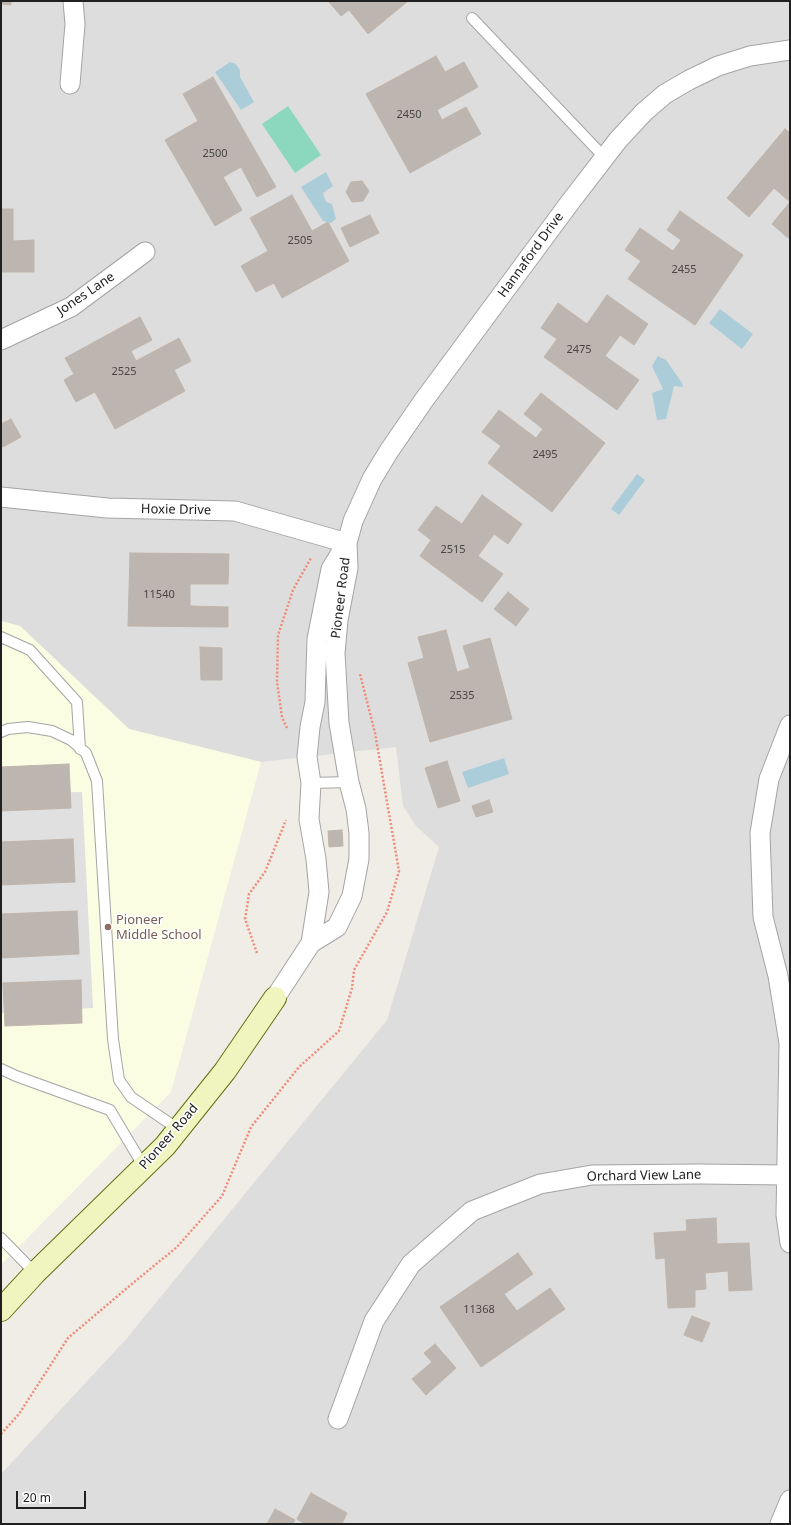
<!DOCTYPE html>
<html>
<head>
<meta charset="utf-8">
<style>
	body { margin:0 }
	#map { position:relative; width:791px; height:1525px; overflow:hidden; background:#f0ede7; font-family:"Noto Sans",sans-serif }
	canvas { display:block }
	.frame { position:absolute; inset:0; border:2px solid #202020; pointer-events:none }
	.scale { position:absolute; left:16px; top:1491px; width:70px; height:18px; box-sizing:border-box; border:2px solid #202020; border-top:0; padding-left:5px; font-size:12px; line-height:14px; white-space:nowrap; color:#202020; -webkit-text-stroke:3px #fff; paint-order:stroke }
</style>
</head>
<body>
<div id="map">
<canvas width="791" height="1525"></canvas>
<div class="frame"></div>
<div class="scale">20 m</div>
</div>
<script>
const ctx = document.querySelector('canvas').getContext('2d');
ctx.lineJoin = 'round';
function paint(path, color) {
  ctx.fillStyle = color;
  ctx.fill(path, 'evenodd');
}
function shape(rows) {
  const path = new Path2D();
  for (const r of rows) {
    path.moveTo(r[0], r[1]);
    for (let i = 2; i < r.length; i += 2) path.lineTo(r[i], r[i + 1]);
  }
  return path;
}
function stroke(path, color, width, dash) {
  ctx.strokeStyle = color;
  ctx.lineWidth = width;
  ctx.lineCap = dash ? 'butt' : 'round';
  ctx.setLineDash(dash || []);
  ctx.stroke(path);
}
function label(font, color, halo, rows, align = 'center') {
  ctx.font = font + ' "Noto Sans",sans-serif';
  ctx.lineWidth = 3;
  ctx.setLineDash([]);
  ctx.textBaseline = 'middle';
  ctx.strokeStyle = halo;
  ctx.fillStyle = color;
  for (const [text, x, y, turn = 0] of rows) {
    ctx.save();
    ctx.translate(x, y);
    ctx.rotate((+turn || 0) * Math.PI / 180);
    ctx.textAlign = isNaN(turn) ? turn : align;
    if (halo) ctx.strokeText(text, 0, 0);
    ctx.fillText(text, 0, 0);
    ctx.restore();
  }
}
const residential = shape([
	[1,1,790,1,790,1524,1,1524,1,1474,127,1338,387,1020,439,847,416,826,403,806,396,747,261,762,129,729,20,626,1,621]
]);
const education = shape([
	[1,621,20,626,129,729,261,762,171,1092,1,1265]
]);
const pitch = shape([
	[288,106,321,155,295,173,262,124]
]);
const parking = shape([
	[82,792,93,1008,1,1013,1,794]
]);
const water = shape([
	[230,62,236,64,240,70,240,77,254,102,241,110,215,72],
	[326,172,333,186,323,193,326,202,332,204,336,219,331,223,323,221,301,187],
	[720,309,753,334,742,349,709,323],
	[658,356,666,360,682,383,683,387,674,386,666,419,657,420,652,393,663,389,652,366],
	[637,474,645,480,619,515,611,509],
	[504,758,509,774,468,788,462,772]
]);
const building = shape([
	[1,1,11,1,11,5,1,4,1,1],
	[328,1,408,1,368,34,349,10,341,16,328,1],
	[436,56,445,72,464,62,478,87,437,110,442,120,466,107,481,134,410,173,366,94,436,56],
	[213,77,276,187,257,197,241,167,223,177,242,210,215,226,165,140,198,121,183,94,213,77],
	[785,129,790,133,790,236,788,238,772,224,790,202,774,188,749,217,727,198,785,129],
	[362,181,369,191,363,201,352,202,346,192,351,182,362,181],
	[292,195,312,231,328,222,349,261,282,298,274,283,256,292,241,266,268,251,250,218,292,195],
	[1,209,13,209,13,241,34,240,34,272,1,272,1,209],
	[680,211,743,255,695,325,628,279,641,261,625,250,640,228,673,251,681,240,667,230,680,211],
	[370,215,379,233,350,247,341,228,370,215],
	[607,295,648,324,634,345,620,335,605,356,639,380,617,410,544,357,557,339,541,328,558,303,587,324,607,295],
	[140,317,152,340,131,351,136,361,179,338,191,361,174,370,185,391,115,429,95,392,76,402,64,380,74,374,65,358,140,317],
	[541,393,605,443,552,512,488,463,501,446,482,432,499,410,536,438,543,429,524,414,541,393],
	[11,419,21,437,3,447,1,444,1,424,11,419],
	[482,495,522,524,508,544,494,534,478,556,503,574,482,602,420,556,431,540,418,530,436,506,462,524,482,495],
	[130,553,229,554,228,584,190,584,190,606,228,607,228,627,128,626,130,553],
	[508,592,529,609,516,626,494,609,508,592],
	[446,630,457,672,470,668,463,646,490,638,512,719,430,742,408,663,424,658,418,637,446,630],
	[200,647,222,648,222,680,201,680,200,647],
	[447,761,460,801,438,808,425,768,447,761],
	[69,764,71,808,1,811,1,767,69,764],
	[489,800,493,812,476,817,472,806,489,800],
	[342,830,343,846,329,847,328,831,342,830],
	[73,839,75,882,1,885,1,842,73,839],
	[77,911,79,954,1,958,1,914,77,911],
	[81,980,82,1023,5,1026,3,983,81,980],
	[716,1218,717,1244,749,1243,752,1290,729,1291,728,1271,705,1273,706,1289,695,1290,695,1307,668,1308,665,1258,656,1259,654,1233,687,1231,686,1220,716,1218],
	[518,1253,533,1274,504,1294,517,1311,550,1288,565,1309,481,1367,440,1307,518,1253],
	[692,1316,710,1323,702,1342,684,1335,692,1316],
	[435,1344,456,1368,426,1395,412,1379,432,1362,424,1353,435,1344],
	[311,1493,347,1513,342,1524,305,1524,297,1519,311,1493],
	[275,1509,295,1520,293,1524,267,1524,275,1509]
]);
const path = shape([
	[287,728,282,717,277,682,278,635,293,590,311,558],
	[257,953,245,919,249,894,265,872,286,820],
	[1,1434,19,1414,68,1338,133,1283,177,1247,222,1196,251,1127,299,1067,339,1031,352,988,354,970,387,912,399,871,375,733,360,674]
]);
const lane = shape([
	[472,18,605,158],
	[1,637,30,650,77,702,80,749],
	[1,732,8,729,28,727,52,731,71,740,86,753,97,781,113,1039,119,1080,131,1097,178,1129],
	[311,783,349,782],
	[1,1069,16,1076,110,1110,144,1167],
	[1,1238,35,1273]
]);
const street = shape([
	[70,84,75,24,73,1],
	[1,340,71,307,145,252],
	[1,497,107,508,235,511,347,543],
	[790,725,769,779,760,833,763,917,778,976,789,1043,786,1215,790,1243],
	[311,943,319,892,316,859,309,819,311,783,307,757,310,727,315,702,317,639,331,569,347,543,353,521,372,479,389,451,424,400,568,205,618,140,644,112,665,94,689,80,718,66,750,56,790,50],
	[275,998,311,943,337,927,352,896,359,859,359,833,356,809,349,782,339,723,335,653,338,620,348,568,347,543],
	[338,1419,374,1321,411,1264,472,1211,540,1184,592,1175,700,1174,786,1175],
	[780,1524,790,1500]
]);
const secondary = shape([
	[1,1310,35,1273,165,1146,225,1071,275,998]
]);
const markers = [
	[108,927,4,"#8d6e63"]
];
const numberNames = [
	["2450",409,115],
	["2500",215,154],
	["2505",300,241],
	["2455",684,270],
	["2475",579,350],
	["2525",124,372],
	["2495",545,455],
	["2515",453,550],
	["11540",159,595],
	["2535",462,696],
	["11368",479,1310]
];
const streetNames = [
	["Hannaford Drive",531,255,-54],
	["Jones Lane",86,294,-34],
	["Hoxie Drive",176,510,1],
	["Pioneer Road",341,598,-83],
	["Pioneer Road",169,1137,-49],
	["Orchard View Lane",644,1176,-1]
];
const educationNames = [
	["Pioneer",116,920],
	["Middle School",116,935]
];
paint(residential, '#dedddd');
paint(education, '#fbfde3');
paint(pitch, '#8cd8be');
paint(parking, '#e0e0e0');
paint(water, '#abcdda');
paint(building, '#bdb6b0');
stroke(building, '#c0b5ab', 1);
stroke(lane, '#a4a4a4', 12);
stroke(street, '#a4a4a4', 21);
stroke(secondary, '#61700e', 24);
stroke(path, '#ef8b79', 2.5, [2, 2]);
stroke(lane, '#fff', 10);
stroke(street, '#fff', 19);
stroke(secondary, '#f0f5c0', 22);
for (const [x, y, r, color] of markers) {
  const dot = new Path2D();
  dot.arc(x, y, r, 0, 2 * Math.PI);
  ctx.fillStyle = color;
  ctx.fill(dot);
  stroke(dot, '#fff', 1.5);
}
label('11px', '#474644', null, numberNames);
label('13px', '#202020', '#fff', streetNames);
label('13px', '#785e54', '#fff', educationNames, 'left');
</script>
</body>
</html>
